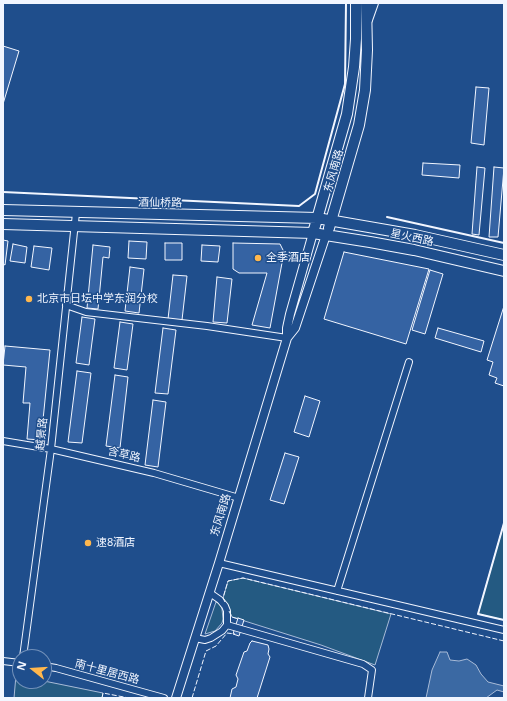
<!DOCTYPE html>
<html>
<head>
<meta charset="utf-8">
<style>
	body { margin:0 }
	#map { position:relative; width:507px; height:701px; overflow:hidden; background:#1f4e8c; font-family:"Noto Sans",sans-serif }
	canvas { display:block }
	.frame { position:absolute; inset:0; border:4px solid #f2f6ff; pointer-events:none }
	.north { position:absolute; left:12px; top:649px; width:40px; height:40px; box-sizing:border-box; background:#1f4e8c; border:1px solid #7391ba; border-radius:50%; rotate:287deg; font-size:11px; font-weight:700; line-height:16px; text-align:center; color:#f2f6ff }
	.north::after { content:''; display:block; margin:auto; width:14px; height:18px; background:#ffb74d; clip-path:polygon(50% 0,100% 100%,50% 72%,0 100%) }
</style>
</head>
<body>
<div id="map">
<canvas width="507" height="701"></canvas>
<div class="frame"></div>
<div class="north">N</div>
</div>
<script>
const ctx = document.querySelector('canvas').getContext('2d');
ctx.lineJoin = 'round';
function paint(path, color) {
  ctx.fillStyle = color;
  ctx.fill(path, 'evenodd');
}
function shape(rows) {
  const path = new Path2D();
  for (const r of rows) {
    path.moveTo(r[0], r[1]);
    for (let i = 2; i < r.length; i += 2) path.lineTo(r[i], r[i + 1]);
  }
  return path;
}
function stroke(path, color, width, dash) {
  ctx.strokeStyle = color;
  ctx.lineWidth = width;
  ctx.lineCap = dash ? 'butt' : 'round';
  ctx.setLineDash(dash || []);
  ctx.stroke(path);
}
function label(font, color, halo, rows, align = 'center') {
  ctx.font = font + ' "Noto Sans","Noto Sans SC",sans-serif';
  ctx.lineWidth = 3;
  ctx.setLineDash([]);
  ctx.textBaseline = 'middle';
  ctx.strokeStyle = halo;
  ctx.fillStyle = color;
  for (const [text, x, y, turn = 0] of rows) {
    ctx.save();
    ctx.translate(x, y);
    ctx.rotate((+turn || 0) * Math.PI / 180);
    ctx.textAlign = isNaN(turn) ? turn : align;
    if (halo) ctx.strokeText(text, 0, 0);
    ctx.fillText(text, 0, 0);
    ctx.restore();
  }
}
const green = shape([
	[504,523,504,620,478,614,504,523],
	[243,578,391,614,375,665,321,645,232,617,223,598,228,581,243,578],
	[216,602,220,604,222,609,223,619,222,623,215,631,205,634,216,602],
	[16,675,20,676,20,681,44,681,103,693,102,698,14,698,16,675]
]);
const water = shape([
	[440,652,447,652,450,660,459,661,467,659,476,665,481,674,488,682,504,686,504,692,497,690,486,698,426,698,432,670,440,652]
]);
const building = shape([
	[3,46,19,51,3,104,3,46],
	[476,87,489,88,484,145,471,143,476,87],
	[423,163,460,165,459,178,422,175,423,163],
	[477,167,485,168,479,235,472,234,477,167],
	[494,167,504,168,498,237,489,237,494,167],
	[3,240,8,241,5,265,3,264,3,240],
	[129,241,147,242,146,259,128,258,129,241],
	[165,243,182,243,182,260,165,260,165,243],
	[233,243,280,244,284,252,270,328,252,325,267,273,239,273,233,269,233,243],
	[13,244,27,247,25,263,10,261,13,244],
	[93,245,110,247,109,258,103,257,98,309,87,308,93,245],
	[202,245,220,246,218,262,201,261,202,245],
	[34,246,52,248,49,270,31,267,34,246],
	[344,252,429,269,406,344,324,319,344,252],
	[130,267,144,269,139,313,125,311,130,267],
	[430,270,443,274,425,334,412,330,430,270],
	[173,275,187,276,182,320,168,319,173,275],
	[217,277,232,279,227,323,213,322,217,277],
	[504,306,504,386,495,383,497,378,489,375,493,362,487,360,504,306],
	[82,317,95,319,89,365,76,363,82,317],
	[120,322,133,324,127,370,114,368,120,322],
	[163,328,176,330,168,394,155,393,163,328],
	[438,328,484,341,481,352,435,338,438,328],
	[5,346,50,350,41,440,27,439,30,403,23,403,26,367,3,365,5,346],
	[77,371,91,373,82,443,68,442,77,371],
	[115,375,128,377,120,448,106,446,115,375],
	[305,396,320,401,309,437,294,432,305,396],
	[153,400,166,402,158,467,145,465,153,400],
	[285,453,299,457,284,504,270,500,285,453],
	[238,618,244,620,239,636,233,634,238,618],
	[252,641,268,645,269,649,268,654,270,657,257,698,230,698,232,689,236,687,238,679,236,675,244,652,247,651,250,643,252,641]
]);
const minor = shape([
	[66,305,86,312,207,326,287,338],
	[3,441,51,449,154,473,239,498],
	[219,563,504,630],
	[337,591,409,362],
	[227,625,363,664,372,670,368,698],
	[195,638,205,640,211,638,222,631,227,625,227,611,225,606,220,600,210,593],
	[23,657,51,449,76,213],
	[3,661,20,663],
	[44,666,56,668,164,698]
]);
const tertiary = shape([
	[368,20,374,3],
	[287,338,295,328,326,235],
	[176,698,219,563,287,338,287,328,290,314,313,233]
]);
const primary = shape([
	[3,210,317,218,415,235,504,255],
	[3,224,313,233,370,242,414,250,504,271],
	[329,228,359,125,365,90,367,50,366,3],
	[313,233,347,114,354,67,356,39,356,3]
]);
const fence = shape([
	[225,602,223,598,228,581,243,578,504,641],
	[229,611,232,617,239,619],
	[102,698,103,693,129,698],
	[192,698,206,651,216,646,227,633,235,634]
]);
const wall = shape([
	[3,192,299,206,315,194,345,84,346,3],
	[387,217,504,243],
	[504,523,478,614,504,620]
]);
const markers = [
	[258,258,4,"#ffb74d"],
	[29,299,4,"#ffb74d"],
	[88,543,4,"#ffb74d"]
];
const streetNames = [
	["东风南路",334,171,-74],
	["酒仙桥路",160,203,1],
	["星火西路",412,238,12],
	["越景路",42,434,-84],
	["含草路",124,455,13],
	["东风南路",221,515,-73],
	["南十里居西路",107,672,15]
];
const poiNames = [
	["全季酒店",266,258],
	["北京市日坛中学东润分校",37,299],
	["速8酒店",96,543]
];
paint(green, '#245a82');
stroke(green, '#a8bbd7', 1);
paint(water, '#3b69a3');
stroke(water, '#a8bbd7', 1);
paint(building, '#3563a3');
stroke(building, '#f2f6ff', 1);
stroke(minor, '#f2f6ff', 8);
stroke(tertiary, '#f2f6ff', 10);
stroke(primary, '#f2f6ff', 12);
stroke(minor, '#1f4e8c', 6);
stroke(tertiary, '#1f4e8c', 8);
stroke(primary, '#1f4e8c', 10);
stroke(fence, '#f2f6ff', 1, [5, 2]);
stroke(wall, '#f2f6ff', 2);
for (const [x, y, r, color] of markers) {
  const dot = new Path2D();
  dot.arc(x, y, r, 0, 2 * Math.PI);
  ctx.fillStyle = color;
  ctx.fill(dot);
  stroke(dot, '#1f4e8c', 1.5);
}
label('11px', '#f2f6ff', '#1f4e8c', streetNames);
label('11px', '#f2f6ff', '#1f4e8c', poiNames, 'left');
</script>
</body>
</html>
